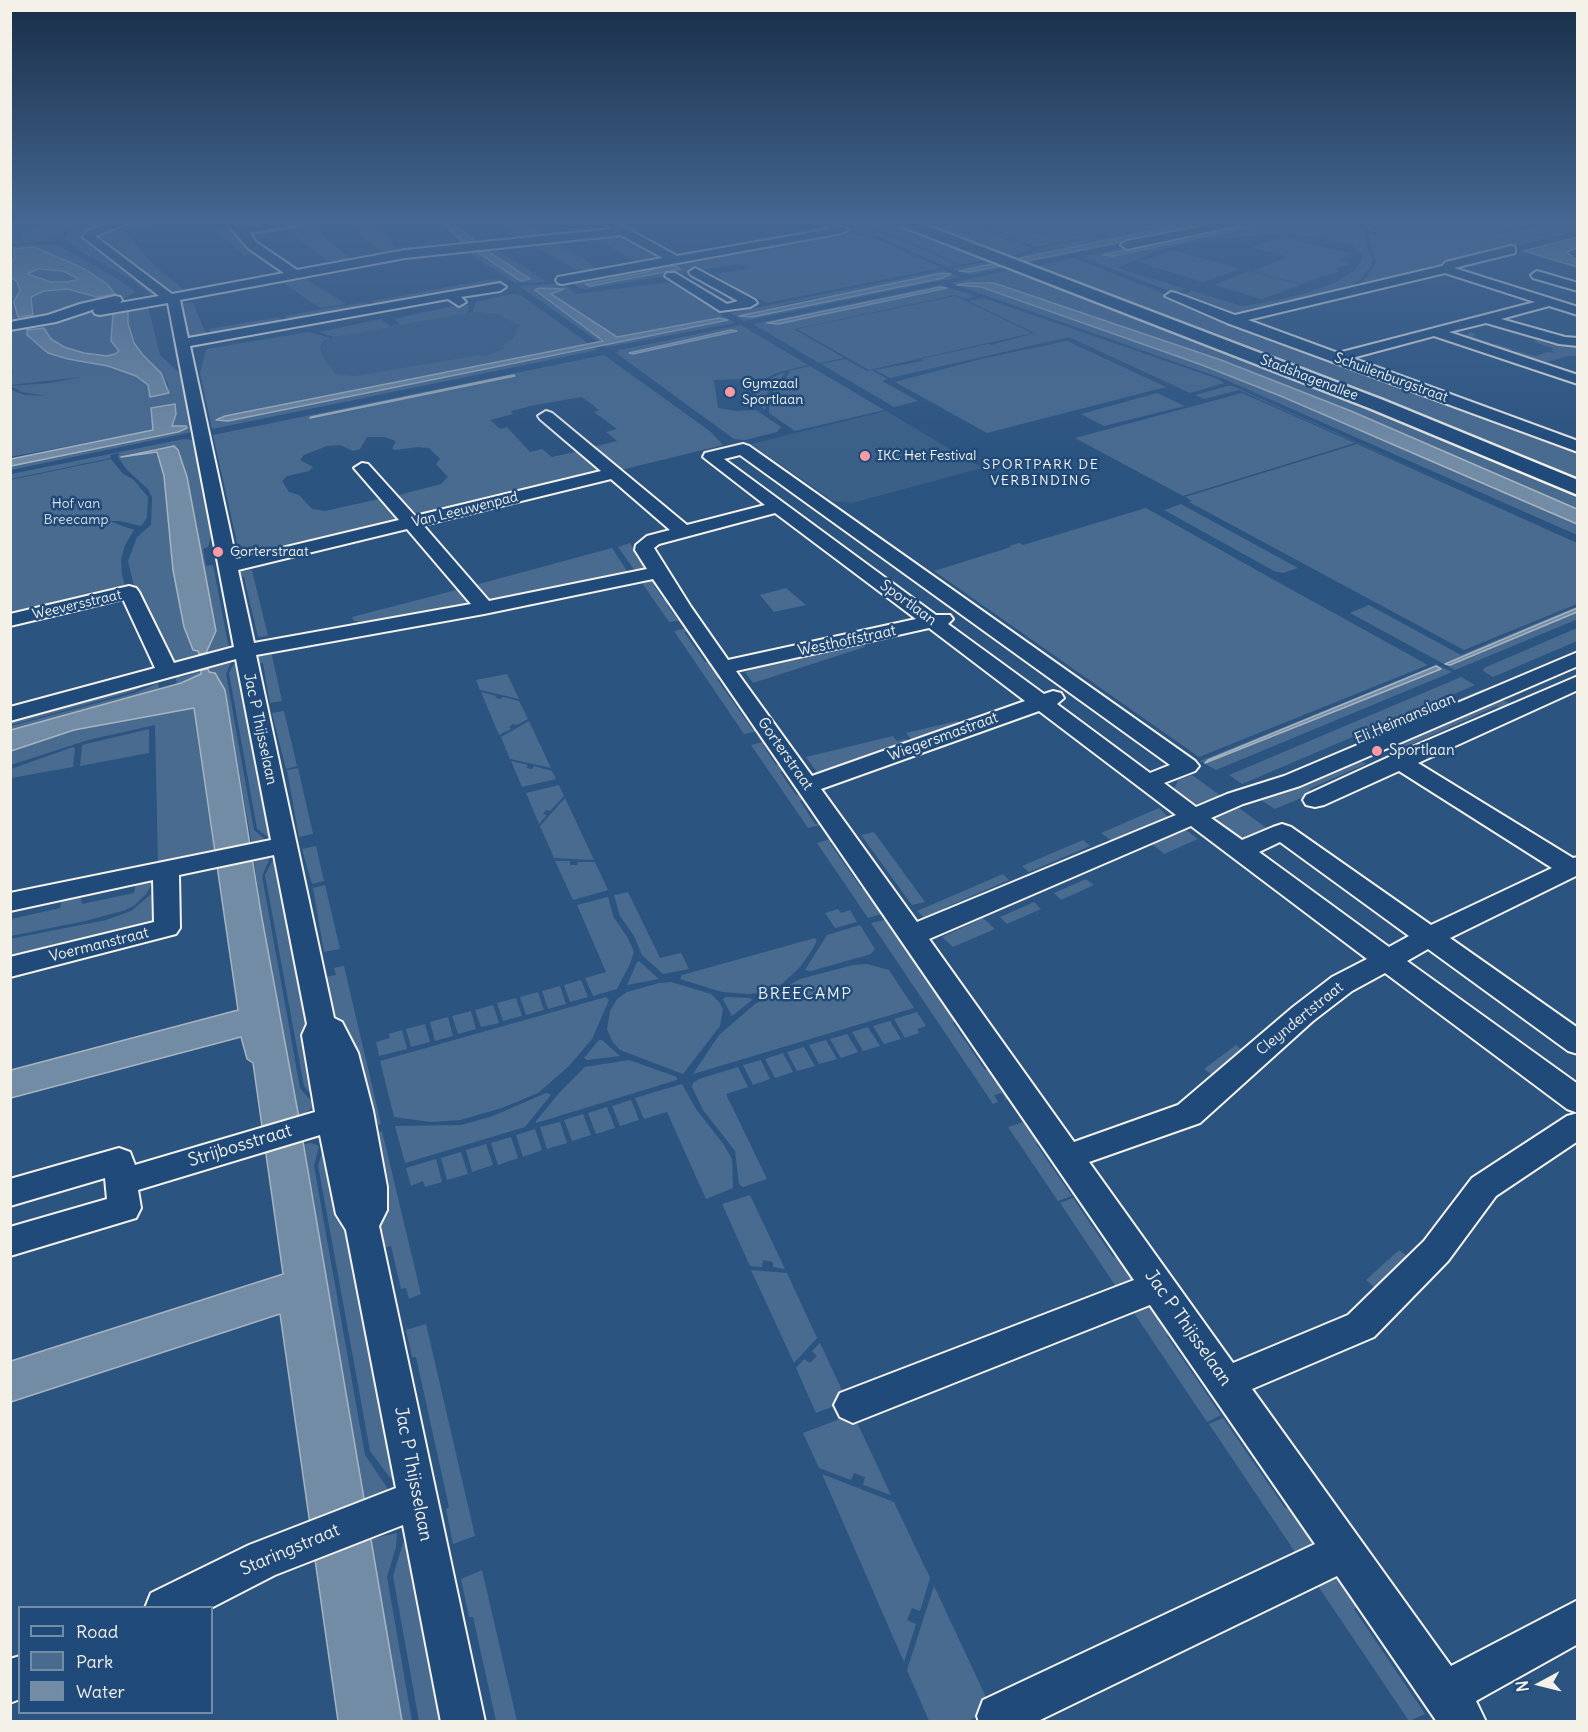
<!DOCTYPE html>
<html>
<head>
<meta charset="utf-8">
<style>
	body { margin:0 }
	#map { position:relative; width:1588px; height:1732px; overflow:hidden; background:#2c5481; font-family:Delius,sans-serif }
	canvas { display:block }
	.frame { position:absolute; inset:0; border:12px solid #f4f1e8; pointer-events:none }
	.legend { position:absolute; left:18px; top:1606px; width:195px; height:108px; box-sizing:border-box; background:#1f4a7a; border:2px solid #748da6; margin:0; padding:8px 10px; list-style:none; font-size:18px; color:#f4f1e8 }
	.legend li { display:flex; align-items:center; gap:12px; height:30px }
	.legend b { width:30px; border:2px solid #748da6 }
	.north { position:absolute; left:1510px; top:1654px; width:60px; height:60px; -webkit-text-stroke:4px #1f4a7a; paint-order:stroke; rotate:263deg; font-size:16px; font-weight:700; line-height:24px; text-align:center; color:#f4f1e8 }
	.north::after { content:''; display:block; margin:auto; width:21px; height:27px; background:#f4f1e8; clip-path:polygon(50% 0,100% 100%,50% 72%,0 100%) }
</style>
</head>
<body>
<div id="map">
<canvas width="1588" height="1732"></canvas>
<div class="frame"></div>
<ul class="legend">
<li><b style="height:8px;background:#1f4a7a"></b>Road</li>
<li><b style="height:16px;background:#496b90"></b>Park</li>
<li><b style="height:16px;background:#738ca6"></b>Water</li>
</ul>
<div class="north">N</div>
</div>
<script>
const ctx = document.querySelector('canvas').getContext('2d');
ctx.lineJoin = 'round';
function paint(path, color) {
  ctx.fillStyle = color;
  ctx.fill(path, 'evenodd');
}
function shape(rows) {
  const path = new Path2D();
  for (const r of rows) {
    path.moveTo(r[0], r[1]);
    for (let i = 2; i < r.length; i += 2) path.lineTo(r[i], r[i + 1]);
  }
  return path;
}
function stroke(path, color, width, dash) {
  ctx.strokeStyle = color;
  ctx.lineWidth = width;
  ctx.lineCap = dash ? 'butt' : 'round';
  ctx.setLineDash(dash || []);
  ctx.stroke(path);
}
function label(font, color, halo, rows, align = 'center') {
  ctx.font = font + ' Delius,sans-serif';
  ctx.lineWidth = 5;
  ctx.setLineDash([]);
  ctx.textBaseline = 'middle';
  ctx.strokeStyle = halo;
  ctx.fillStyle = color;
  for (const [text, x, y, turn = 0] of rows) {
    ctx.save();
    ctx.translate(x, y);
    ctx.rotate((+turn || 0) * Math.PI / 180);
    ctx.textAlign = isNaN(turn) ? turn : align;
    if (halo) ctx.strokeText(text, 0, 0);
    ctx.fillText(text, 0, 0);
    ctx.restore();
  }
}
const built = shape([
	[473,312,491,313,517,322,520,325,517,334,506,347,486,356,479,355,354,376,336,374,324,359,320,348,326,340,341,335,450,314],
	[886,411,982,468,852,503,833,501,751,444]
]);
const green = shape([
	[51,222,86,222,66,228,48,240,11,244,11,241,22,239,22,235,28,229],
	[99,222,118,222,89,229,81,235,83,239,151,288,160,297,154,298,134,281,85,254,64,239,70,231],
	[134,222,168,222,123,230,157,268,187,292,178,295,166,288,98,239,99,234],
	[315,222,326,239,353,260,338,263,334,261,329,262,300,240,289,227,296,223],
	[350,222,375,222,379,229,401,253,384,252,376,248,359,233],
	[498,222,524,222,545,236,517,237],
	[832,222,848,222,900,239,958,265,946,267,879,237,844,229],
	[851,222,897,222,991,259,960,265,901,238],
	[910,222,965,222,1026,248,971,222,985,222,987,223,987,227,1033,249,1006,257],
	[989,222,1127,222,1128,225,1123,229,1111,232,1071,235,1028,232],
	[1130,222,1180,222,1185,223,1115,237,1115,239,1105,235,1127,229,1131,225],
	[1275,222,1355,222,1365,233,1368,250,1373,259,1371,266,1360,280,1347,289,1234,316,1180,295,1192,291,1242,306,1262,303,1303,294,1334,283,1354,271,1361,262,1362,255,1353,246,1323,237,1273,234,1202,240,1197,238],
	[1358,222,1367,222,1374,229,1391,235,1374,227,1370,222,1546,222,1495,232,1495,234,1558,222,1577,222,1577,228,1503,239,1577,229,1577,231,1498,250,1481,246,1498,251,1435,267,1438,269,1358,286,1372,270,1376,262,1368,233,1389,238,1365,229],
	[991,224,1039,234,1095,236,1035,247,992,228],
	[228,226,247,248,254,254,244,256,214,228],
	[843,231,875,238,942,268,767,303,750,294,746,294,720,280,723,279,716,274,751,268,739,264,587,289,579,288,568,280,750,249,752,250,729,254,755,250,752,248],
	[674,266,680,269,590,286,588,283,647,272,658,267],
	[618,233,664,257,661,258,663,259,640,264,595,238],
	[1181,235,1186,237,1102,255,1111,256,1192,239,1197,241,1159,250,1118,268,1186,289,1174,293,1081,257],
	[1101,236,1111,240,1104,239,962,270,965,271,1005,265,1116,242,1117,244,970,275,951,268,1021,256,1045,247],
	[1283,237,1353,254,1337,260,1350,264,1335,269,1339,271,1301,284,1252,271,1288,257,1252,247],
	[550,240,577,255,601,271,579,271,530,244],
	[51,244,60,246,118,279,136,292,126,297,95,303,44,318,11,324,10,277,19,286,19,292,15,299,34,312,31,297,44,291,67,289,97,297,115,293,102,280,85,269,34,247,14,249,15,257,11,262,11,246],
	[488,245,517,262,546,282,515,283,462,249,469,247,521,281,530,279,480,246],
	[1174,250,1241,269,1203,282,1137,262],
	[1074,258,1150,288,1178,301,1177,302,1228,323,1577,451,1577,484,1033,267],
	[46,269,71,274,79,279,68,282,51,282,27,274,33,270],
	[1015,269,1388,413,1577,492,1577,509,1351,411,1221,360,994,283,957,285,981,287,1202,365,1283,397,1577,524,1577,535,1224,379,950,283],
	[943,270,959,277,744,321,730,313],
	[949,273,943,278,752,317,739,316,791,303],
	[1249,271,1301,285,1262,299,1214,285],
	[306,279,345,303,345,304,320,308,283,283],
	[492,279,500,280,506,284,493,286,490,284,375,304,371,301],
	[669,282,735,323,608,347,603,346,728,320,719,318,617,337,551,294,564,289,535,289,603,339,599,342,519,286,561,283,577,294],
	[940,285,976,296,965,299,955,295,794,329,844,358,819,363,753,324],
	[944,287,947,288,778,324,767,323],
	[512,294,522,296,589,344,225,416,217,422,594,348,598,350,212,429,200,373,206,349,309,332,330,338,323,342,320,348,324,359,336,374,354,376,479,355,486,356,505,348,501,346,513,339,520,325,496,314,473,312,476,302],
	[955,296,1032,333,869,370,797,329],
	[983,298,1218,379,1224,383,1190,393,1069,337,890,378,875,370,923,361,921,359,988,344,991,345,1035,333,968,301],
	[128,300,141,302,112,312,113,318,111,341,119,351,115,354,107,356,84,353,64,347,51,339,44,328,35,328,27,333,27,335,48,353,68,359,108,366,136,376,148,385,151,397,169,393,168,384,161,373,142,354,134,343,128,323,128,309,148,306,160,355,182,375,192,432,11,470,11,466,186,428,186,426,172,427,175,421,151,408,153,430,10,457,11,390,25,395,46,396,22,392,11,386,50,383,81,377,11,385,11,377,13,373,11,365,11,327],
	[193,302,204,329,210,337,191,338,186,329,183,303],
	[365,302,371,305,287,320,284,316],
	[462,304,469,306,467,313,401,325,394,319],
	[278,317,283,321,215,333,216,335,214,336,209,329],
	[381,319,392,327,334,337,319,332],
	[741,325,808,365,776,373,759,382,741,379,714,380,718,408,736,411,756,410,781,427,777,432,745,440,734,439,616,353,620,350],
	[1471,332,1475,334,1473,337,1492,343,1488,345,1497,344,1512,349,1509,351,1500,348,1512,353,1517,351,1536,356,1548,352,1557,353,1551,350,1553,348,1533,342,1536,340,1552,345,1561,342,1577,343,1577,356,1568,356,1547,362,1515,353,1542,363,1462,337],
	[1067,341,1166,387,987,433,895,382,981,359],
	[604,355,711,432,723,445,617,471,589,448,617,441,606,432,617,429,594,412,599,410,582,397,535,405,511,411,513,414,490,420,500,429,507,427,530,452,542,449,552,457,580,451,607,473,416,520,395,496,441,484,448,477,436,464,440,459,429,448,418,447,395,450,392,449,396,441,385,437,367,437,360,449,353,451,340,445,327,446,304,455,300,460,313,467,309,471,287,476,282,481,289,492,299,495,312,509,325,511,383,498,404,523,241,560,213,435],
	[845,359,867,371,872,370,887,379,882,381,918,401,894,407,821,364],
	[810,366,884,410,795,431,769,413,769,401,775,399,773,389,784,383,790,371],
	[785,372,780,380,768,389,765,410,755,400,755,391,765,381],
	[1227,386,1233,386,1248,393,1487,501,1239,390,1204,399,1195,395],
	[1157,393,1185,406,1104,426,1081,414],
	[1242,393,1355,443,1183,496,1075,438],
	[184,439,194,440,200,467,212,533,208,547,203,549,206,566,213,565,229,649,182,662,173,661,134,586,128,561,137,537,151,525,152,497,148,489,126,469,118,457,119,453,110,455,111,458,11,479,11,474],
	[164,447,178,450,187,477,216,631,206,653,193,650,185,630,173,570,164,476,157,451,121,456],
	[1357,444,1577,543,1577,604,1464,650,1189,502,1192,501,1185,497],
	[111,459,123,474,133,479,148,497,147,518,141,526,120,521,109,521,134,530,125,545,121,559,122,575,126,590,11,618,10,480],
	[1181,504,1298,568,1283,573,1274,571,1164,510],
	[1146,508,1276,581,1428,665,1199,757,934,571,1011,547,1009,546,1019,543,1023,545],
	[630,543,648,570,636,572,618,547],
	[612,548,629,574,489,600,475,585],
	[252,570,268,636,258,637,244,577,239,577,238,572],
	[650,579,658,583,659,585,654,586,663,599,668,598,672,604,667,605,677,619,683,620,669,622,640,580],
	[786,588,806,605,774,612,760,595],
	[460,589,471,604,360,625,358,621,354,621,352,617],
	[1369,605,1461,655,1577,606,1449,665,1577,612,1578,619,1455,670,1350,613],
	[688,628,690,630,684,632,705,662,711,661,722,677,717,679,752,729,758,728,759,731,744,734,674,631],
	[1577,628,1577,641,1493,677,1483,671,1484,668],
	[861,643,865,647,753,683,745,672,750,671,748,667],
	[271,651,282,701,270,703,263,663,257,663,256,657],
	[226,662,231,662,226,674,254,830,267,841,252,846,225,690,215,673,200,674,177,684,175,674,179,673,181,677,192,674,191,670],
	[1431,662,1452,672,1216,770,1200,761,1436,665],
	[1436,666,1440,669,1205,763],
	[234,664,238,664,272,836,268,837,257,829,229,673],
	[507,674,519,699,480,690,476,680],
	[1461,677,1475,685,1242,784,1229,775],
	[158,679,134,691,11,725,11,719],
	[158,683,159,690,11,730,11,726,135,693],
	[1483,689,1489,692,1295,776,1289,772],
	[481,692,497,696,495,698,500,699,503,697,519,701,528,719,517,725,513,724,509,727,511,729,499,735],
	[1497,697,1512,705,1502,709,1497,706,1396,751,1385,745],
	[194,707,215,854,158,863,155,725,88,740,11,765,10,751,74,730],
	[284,711,297,766,286,769,272,713],
	[529,721,551,768,510,759,501,737],
	[957,721,963,725,914,743,906,733],
	[149,729,149,753,80,766,82,745],
	[893,736,897,741,905,739,910,745,819,775,806,757],
	[766,741,768,743,763,745,776,765,782,764,787,770,780,772,796,795,803,794,806,799,800,801,815,824,823,822,824,824,808,828,751,745],
	[73,747,75,748,73,767,11,778,11,769],
	[1356,758,1366,764,1309,789,1313,793,1275,809,1258,798],
	[511,761,528,765,526,768,532,769,534,766,552,771,556,779,522,787],
	[298,768,313,834,299,837,287,770],
	[1192,775,1221,796,1196,804,1188,803,1172,794,1178,780],
	[559,785,564,796,550,811,546,810,543,814,547,815,539,824,526,793],
	[565,798,594,860,554,858,540,826],
	[1236,806,1268,829,1238,840,1215,821,1220,813],
	[1159,808,1169,818,1113,842,1101,833],
	[1186,830,1198,839,1164,854,1152,844],
	[874,832,925,902,912,905,861,835],
	[834,838,835,841,830,843,861,888,867,887,885,913,868,918,817,843],
	[1083,840,1090,846,1029,872,1022,866],
	[316,846,324,881,312,884,302,849],
	[270,858,262,876,300,1088,311,1101,312,1108,299,1118,261,913,254,860],
	[273,860,276,860,315,1061,313,1097,304,1086,265,875],
	[555,861,570,861,570,865,577,865,578,862,595,862,608,890,573,900],
	[1003,874,1009,880,944,908,949,912,928,921,917,911],
	[1086,879,1094,885,1061,900,1054,893],
	[147,881,152,884,146,894,135,905,126,910,85,921,11,936,11,919,60,908,62,899,80,895,82,904,134,893,136,883],
	[325,885,340,949,324,952,313,888],
	[628,892,660,958,681,953,689,969,663,974,642,955,634,936,620,916,614,895],
	[157,893,154,921,152,924,11,957,10,939,106,920,131,911,150,895],
	[608,897,614,918,628,938,634,952,630,964,617,989,593,996,585,978,606,972,577,905],
	[1034,902,1041,909,1007,924,1000,917],
	[838,909,841,913,850,910,857,922,835,928,825,913],
	[983,918,995,929,953,947,942,937],
	[889,919,953,1012,949,1014,955,1022,953,1023,985,1070,992,1068,1005,1087,1001,1089,1008,1099,1006,1100,1002,1093,994,1095,998,1102,993,1104,871,923],
	[860,925,875,949,871,954,811,971,805,970,827,935],
	[815,938,817,941,812,950,800,967,782,984,764,992,749,994,722,992,680,979,682,975],
	[639,961,659,979,627,985,637,962],
	[867,964,889,970,914,1008,693,1074,719,1035,755,1004,800,979,853,965],
	[344,966,381,1124,368,1128,329,1002,325,977,336,975,334,968],
	[581,980,588,997,570,1002,564,985],
	[671,982,711,994,719,1002,723,1009,720,1026,683,1074,620,1050,612,1041,607,1029,610,1011,617,999,627,992,659,983],
	[560,986,566,1004,548,1009,542,991],
	[538,992,544,1010,526,1015,520,997],
	[606,997,609,1000,592,1039,569,1066,538,1093,502,1108,460,1120,431,1122,394,1117,380,1061],
	[726,997,750,998,752,1000,732,1016,723,999],
	[516,998,522,1016,503,1021,497,1003],
	[493,1005,499,1023,481,1027,475,1010],
	[471,1011,476,1029,458,1034,452,1016],
	[917,1012,926,1026,917,1029,919,1033,905,1038,894,1019],
	[448,1017,453,1036,435,1041,430,1022],
	[890,1021,901,1039,884,1044,873,1026],
	[425,1024,430,1042,411,1047,406,1029],
	[868,1027,880,1046,863,1051,852,1032],
	[402,1030,407,1049,379,1056,376,1042,390,1038,389,1034],
	[847,1034,858,1052,841,1058,830,1039],
	[599,1040,602,1040,620,1056,587,1060,584,1058],
	[826,1040,837,1059,819,1064,809,1045],
	[1236,1045,1242,1050,1215,1077,1204,1069],
	[804,1047,815,1066,797,1071,787,1052],
	[783,1053,793,1072,775,1078,765,1059],
	[629,1060,677,1077,677,1080,536,1123,536,1121,560,1092,585,1067],
	[761,1060,770,1079,753,1085,743,1065],
	[738,1067,748,1087,726,1094,767,1179,743,1187,739,1184,735,1151,703,1110,692,1087,693,1083,699,1079],
	[682,1084,696,1109,724,1145,732,1159,733,1188,706,1199,667,1112,644,1119,635,1098],
	[546,1093,550,1094,550,1096,525,1127,405,1163,395,1126,461,1125,493,1116],
	[631,1100,639,1120,620,1126,612,1106],
	[607,1107,615,1128,596,1134,588,1113],
	[583,1114,591,1135,572,1141,564,1120],
	[560,1122,567,1143,547,1149,540,1127],
	[1023,1122,1038,1143,1036,1144,1072,1196,1058,1201,1008,1127],
	[535,1129,542,1150,523,1157,516,1135],
	[382,1131,421,1294,409,1299,406,1288,401,1289,391,1246,383,1248,378,1223,369,1135],
	[511,1137,518,1158,498,1165,491,1143],
	[311,1143,319,1146,314,1166,365,1455,388,1489,365,1503,304,1144],
	[486,1144,493,1165,472,1172,466,1150],
	[323,1150,341,1197,396,1477,391,1479,370,1451,318,1165],
	[461,1152,468,1174,447,1180,441,1158],
	[436,1159,442,1182,425,1187,423,1181,411,1186,406,1168],
	[750,1195,785,1269,773,1267,773,1262,763,1260,762,1267,750,1266,722,1204],
	[1073,1198,1113,1257,1116,1256,1133,1281,1117,1288,1060,1203],
	[1399,1250,1408,1257,1376,1288,1374,1287,1366,1280],
	[751,1270,787,1273,817,1338,794,1363],
	[1150,1306,1169,1334,1167,1336,1221,1415,1207,1422,1134,1313],
	[426,1324,475,1536,453,1544,446,1509,449,1507,416,1357,412,1357,406,1330],
	[820,1343,847,1401,816,1413,796,1368,804,1359,810,1363,817,1356,812,1351],
	[853,1414,891,1495,863,1485,865,1477,854,1473,851,1480,819,1468,803,1433],
	[1223,1418,1285,1508,1288,1508,1313,1543,1295,1552,1209,1424],
	[822,1474,894,1502,930,1578,920,1611,912,1608,907,1620,916,1624,904,1662],
	[397,1533,396,1547,387,1577,412,1721,402,1721,370,1539],
	[408,1541,442,1721,419,1721,393,1576,403,1543],
	[482,1570,517,1721,496,1721,473,1617,469,1617,461,1579],
	[1336,1577,1357,1607,1354,1609,1425,1714,1409,1721,1318,1586],
	[934,1586,992,1710,968,1721,929,1721,907,1670]
]);
const water = shape([
	[442,222,453,222,480,246,530,279,521,281,462,242,442,222],
	[1191,222,1225,222,990,268,969,272,959,271,1191,222],
	[1258,222,1275,222,1113,256,1102,255,1258,222],
	[1577,237,1577,248,1566,252,1577,260,1577,267,1524,251,1577,237],
	[34,247,85,269,107,284,115,294,97,297,67,289,44,291,31,297,33,315,18,317,14,302,20,290,17,282,11,277,11,262,15,257,14,249,34,247],
	[38,269,63,271,79,279,68,282,51,282,27,274,38,269],
	[660,265,674,266,681,269,590,286,585,284,647,272,660,265],
	[942,273,951,274,943,278,752,317,739,316,942,273],
	[968,283,994,283,1221,360,1351,411,1577,509,1577,524,1283,397,1202,365,981,287,957,285,968,283],
	[940,287,947,288,778,324,767,323,940,287],
	[539,288,564,289,551,294,617,337,719,318,728,320,228,421,216,420,225,416,603,341,535,290,539,288],
	[108,307,128,309,128,323,134,343,142,354,161,373,169,393,150,397,148,385,136,376,108,366,68,359,48,353,27,335,27,330,44,328,51,339,64,347,84,353,107,356,115,354,119,351,111,341,113,314,108,307],
	[731,330,737,331,633,354,629,353,731,330],
	[513,375,515,376,310,418,311,417,513,375],
	[175,404,176,414,172,426,186,426,187,428,178,432,11,466,11,459,153,430,151,408,175,404],
	[174,446,178,450,187,477,216,631,206,653,199,654,198,651,193,650,184,627,173,570,164,476,157,452,121,457,174,446],
	[1577,608,1577,612,1450,665,1445,664,1577,608],
	[1436,666,1441,669,1205,763,1208,760,1436,666],
	[208,669,209,672,215,673,225,690,261,913,299,1118,402,1721,338,1721,280,1314,11,1402,11,1361,283,1274,253,1063,247,1059,241,1037,11,1098,11,1070,238,1010,194,708,74,730,11,751,11,730,181,683,201,674,201,670,208,669]
]);
const street = shape([
	[113,222,131,222,95,236,172,294,284,273,248,248,226,222,238,222,244,227,279,222,304,222,299,225,250,233,256,242,297,270,405,250,611,229,602,222,615,222,677,256,830,229,820,222,834,222,848,230,842,233,562,284,558,283,556,280,558,277,663,258,621,235,405,258,180,300,188,338,500,283,506,287,500,291,461,297,466,302,459,306,448,299,190,346,236,559,399,520,354,468,362,463,368,464,415,516,601,471,540,419,538,416,546,411,552,413,687,525,765,505,703,457,705,453,743,444,749,446,1195,761,1199,766,1195,771,1164,783,1196,807,1227,794,1284,776,1578,652,1578,666,1300,786,1243,804,1211,818,1242,840,1273,827,1282,824,1291,827,1431,925,1552,868,1399,771,1324,805,1315,807,1306,805,1303,800,1306,795,1391,756,1578,676,1578,690,1418,763,1573,858,1578,857,1578,875,1450,938,1578,1028,1578,1054,1568,1051,1428,949,1407,961,1578,1084,1578,1113,1567,1109,1385,973,1352,991,1313,1021,1200,1123,1089,1162,1233,1363,1348,1315,1424,1241,1472,1178,1567,1116,1578,1113,1578,1141,1496,1196,1448,1261,1374,1337,1252,1389,1451,1666,1578,1600,1578,1644,1476,1701,1486,1722,1437,1722,1337,1576,1036,1722,979,1722,977,1716,983,1700,1315,1544,1150,1305,853,1423,840,1417,834,1405,840,1393,1134,1280,653,579,484,614,256,655,334,1018,342,1022,358,1053,373,1111,387,1187,387,1210,379,1226,485,1722,441,1722,403,1525,275,1575,211,1608,145,1608,151,1593,249,1545,396,1488,346,1230,336,1214,320,1135,138,1190,141,1208,136,1218,10,1256,10,1227,107,1199,105,1178,10,1206,10,1179,119,1148,130,1152,135,1165,315,1112,302,1035,307,1024,274,855,179,875,180,928,176,934,10,977,10,957,154,922,153,880,10,911,10,893,271,840,236,659,10,721,10,707,155,668,123,599,10,626,10,614,129,586,136,588,139,592,174,663,234,647,168,303,100,315,95,314,93,311,95,309,56,322,10,330,10,322,48,315,80,304,115,296,120,297,122,300,120,303,108,305,159,296,83,237,87,231,113,222],
	[740,455,1170,765,1150,773,1057,704,1064,698,1061,693,1053,691,1044,694,948,624,953,619,950,615,936,615,724,459,740,455],
	[611,479,670,530,647,536,636,545,635,550,647,569,489,601,423,525,611,479],
	[775,513,916,619,728,660,691,607,654,548,659,544,775,513],
	[407,529,471,604,254,643,238,570,407,529],
	[929,628,1025,701,812,776,736,671,929,628],
	[1039,711,1176,815,917,922,821,789,1039,711],
	[1191,826,1367,959,1332,977,1293,1007,1178,1105,1074,1142,929,939,1191,826],
	[1280,842,1409,936,1389,947,1259,852,1280,842],
	[1225,222,1246,222,1240,225,1127,249,1121,245,1127,241,1225,222],
	[1511,246,1515,247,1515,253,1454,268,1578,307,1578,315,1549,306,1501,319,1565,337,1578,338,1578,346,1559,344,1486,323,1449,332,1578,375,1578,384,1434,336,1352,358,1578,441,1578,452,1227,323,1165,296,1171,292,1176,293,1235,315,1442,266,1446,262,1511,246],
	[1445,273,1535,302,1338,353,1248,320,1445,273],
	[695,268,755,300,757,303,750,307,720,311,665,276,667,273,675,273,727,304,738,301,691,275,689,272,695,268],
	[1537,271,1578,283,1578,291,1533,278,1531,275,1537,271],
	[20,1656,20,1699,10,1703,10,1659,20,1656]
]);
const secondary = shape([
	[897,222,917,222,1383,400,1578,480,1578,495,1369,408,899,225,897,222]
]);
const markers = [
	[730,392,6,"#ff9aa2"],
	[865,456,6,"#ff9aa2"],
	[218,552,6,"#ff9aa2"],
	[1377,751,6,"#ff9aa2"]
];
const farStreetnames = [
	["Stadshagenallee",1309,378,21],
	["Schuilenburgstraat",1391,378,20],
	["Van Leeuwenpad",465,510,-14],
	["Weeversstraat",77,605,-13]
];
const farPoinames = [
	["Gymzaal",742,384],
	["Sportlaan",742,400],
	["IKC Het Festival",877,456],
	["Gorterstraat",230,552]
];
const farNeighbourhoodnames = [
	["SPORTPARK DE",1041,465],
	["VERBINDING",1041,481]
];
const farParknames = [
	["Hof van",76,504],
	["Breecamp",76,520]
];
const streetNames = [
	["Sportlaan",908,603,36],
	["Westhoffstraat",847,641,-12],
	["Eli Heimanslaan",1405,719,-23],
	["Jac P Thijsselaan",260,729,78],
	["Wiegersmastraat",943,737,-20],
	["Gorterstraat",785,754,55],
	["Voermanstraat",99,945,-14],
	["Cleyndertstraat",1300,1019,-39]
];
const poiNames = [
	["Sportlaan",1389,751]
];
const neighbourhoodNames = [
	["BREECAMP",805,994]
];
const nearStreetnames = [
	["Strijbosstraat",240,1146,-17],
	["Jac P Thijsselaan",1188,1328,55],
	["Jac P Thijsselaan",413,1474,79],
	["Staringstraat",290,1550,-23]
];
paint(built, '#3b6088');
paint(green, '#496b90');
paint(water, '#738ca6');
stroke(water, '#a7b4c0', 1.5);
stroke(street, '#f4f1e8', 4);
stroke(secondary, '#f4f1e8', 5);
paint(street, '#1f4a7a');
paint(secondary, '#1f4a7a');
const sky = ctx.createLinearGradient(0, 0, 0, 464);
sky.addColorStop(0, '#182e47');
sky.addColorStop(0.48, '#456792');
sky.addColorStop(1, '#45679200');
ctx.fillStyle = sky;
ctx.fillRect(0, 0, 1588, 464);
for (const [x, y, r, color] of markers) {
  const dot = new Path2D();
  dot.arc(x, y, r, 0, 2 * Math.PI);
  ctx.fillStyle = color;
  ctx.fill(dot);
  stroke(dot, '#1f4a7a', 2);
}
label('14px', '#f4f1e8', '#1f4a7a', farStreetnames);
label('14px', '#f4f1e8', '#1f4a7a', farPoinames, 'left');
ctx.letterSpacing = '1.5px';
label('14px', '#f4f1e8', '#1f4a7a', farNeighbourhoodnames);
ctx.letterSpacing = '0px';
label('14px', '#dadddb', '#1f4a7a', farParknames);
label('15px', '#f4f1e8', '#1f4a7a', streetNames);
label('15px', '#f4f1e8', '#1f4a7a', poiNames, 'left');
ctx.letterSpacing = '1.5px';
label('16px', '#f4f1e8', '#1f4a7a', neighbourhoodNames);
ctx.letterSpacing = '0px';
label('18px', '#f4f1e8', '#1f4a7a', nearStreetnames);
</script>
</body>
</html>
